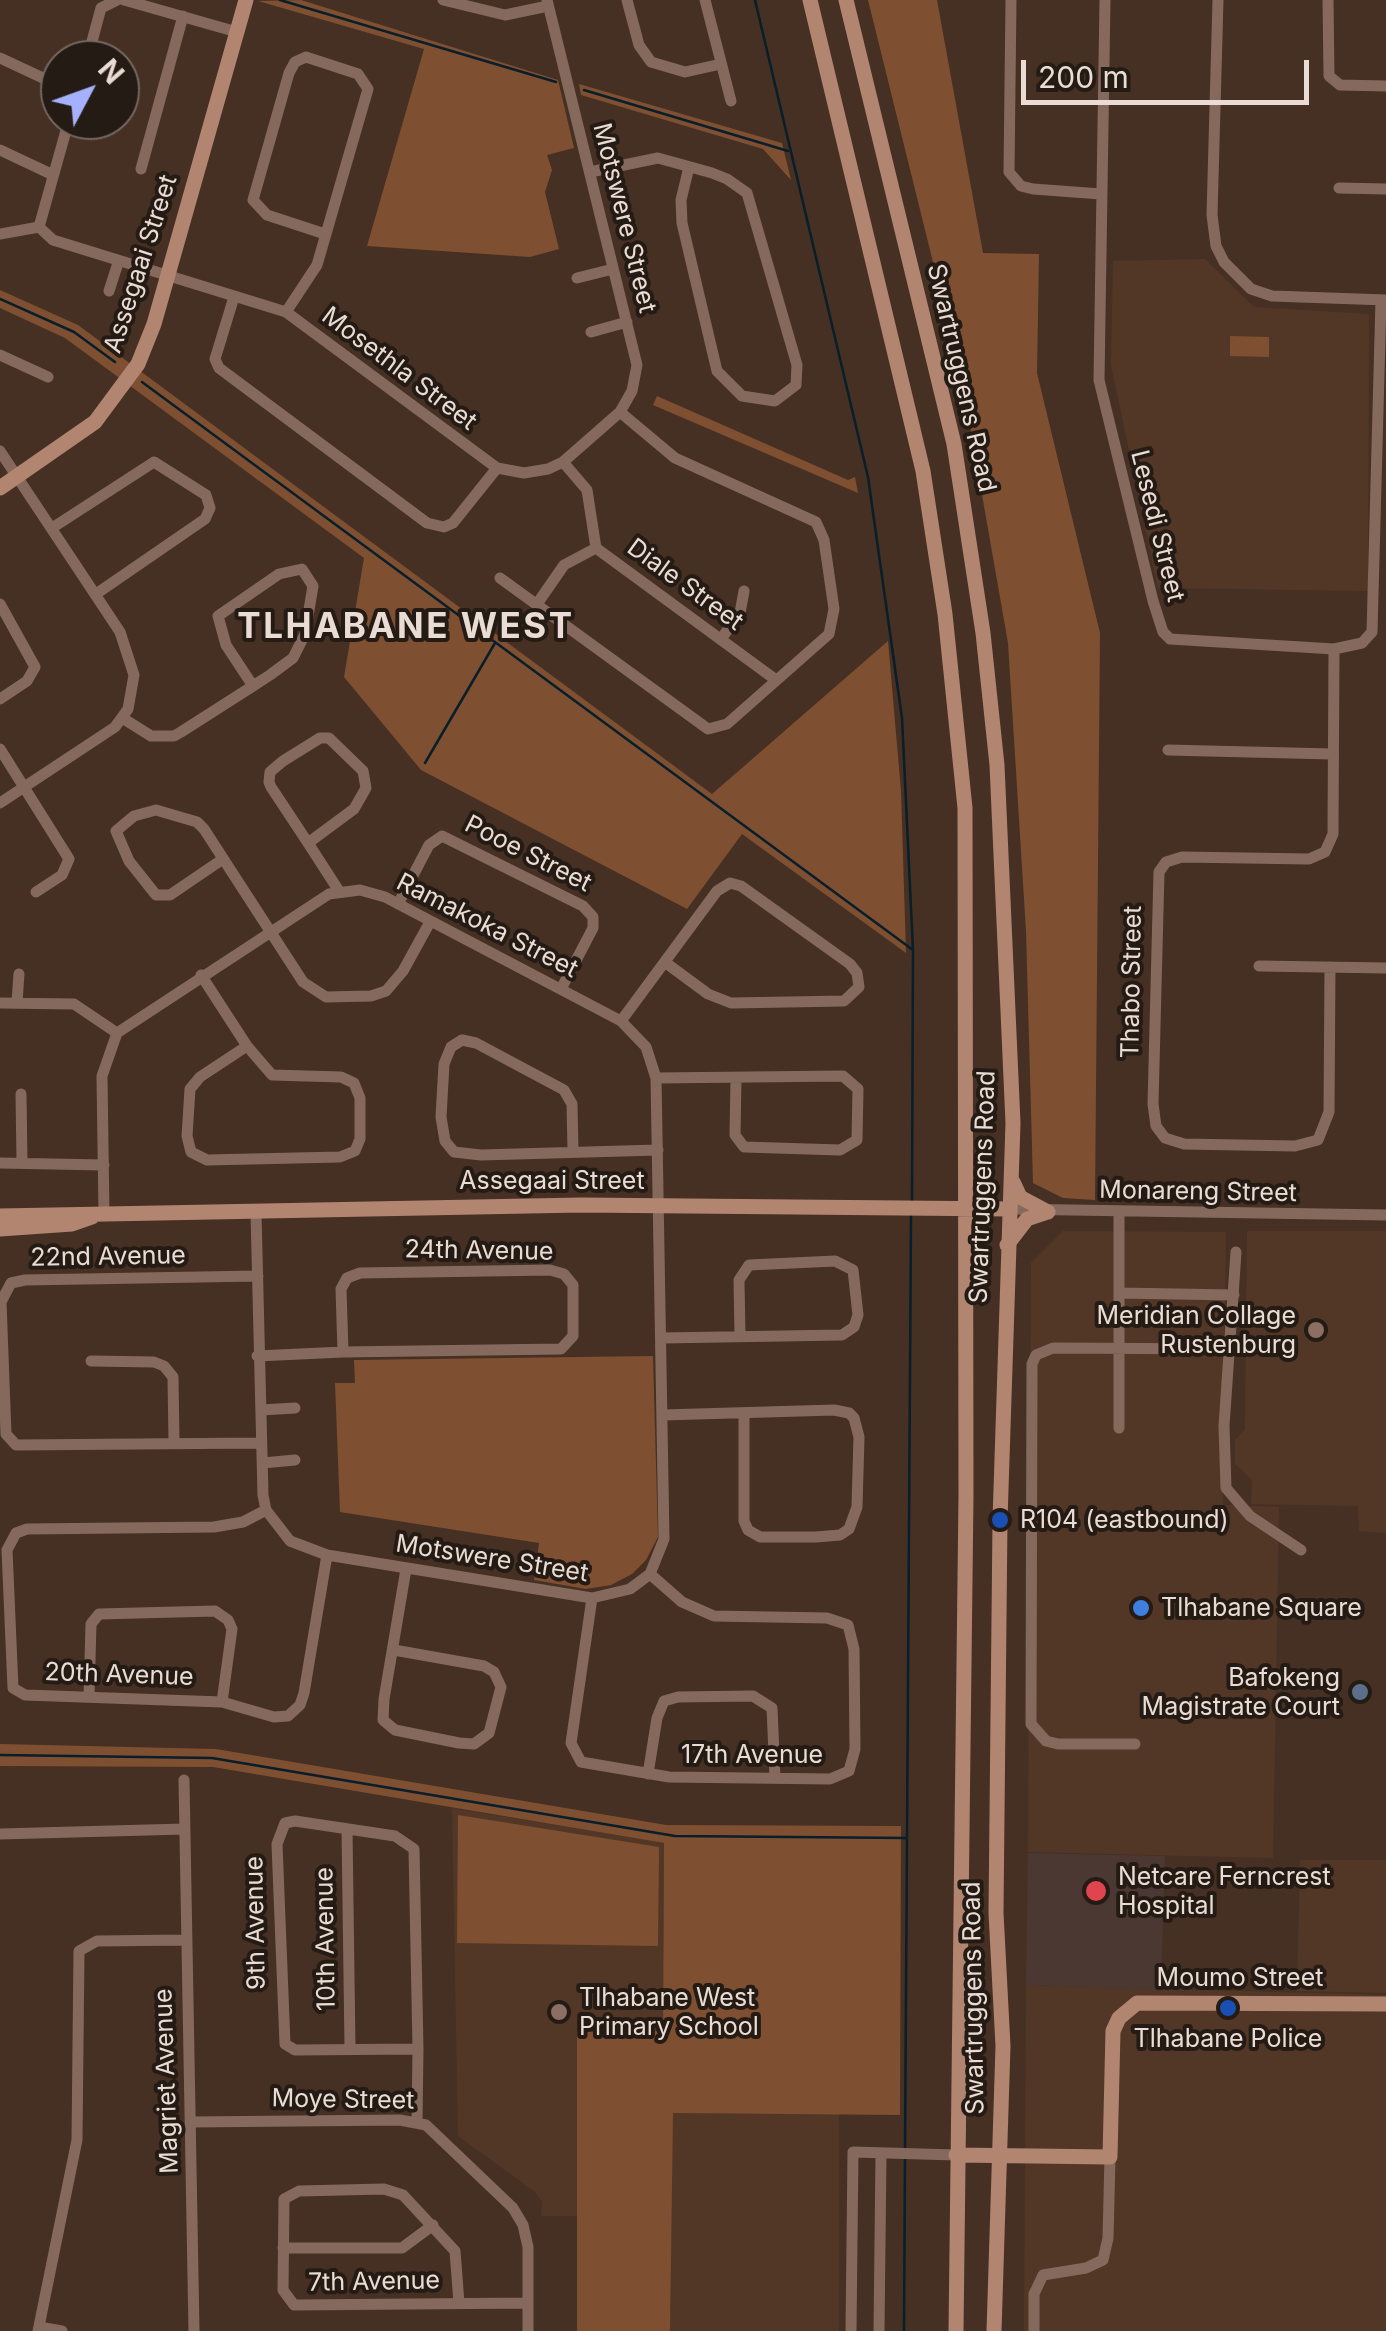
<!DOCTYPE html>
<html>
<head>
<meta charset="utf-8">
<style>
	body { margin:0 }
	#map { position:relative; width:1386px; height:2331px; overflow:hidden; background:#463023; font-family:Inter,sans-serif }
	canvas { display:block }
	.north { position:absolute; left:40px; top:40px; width:100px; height:100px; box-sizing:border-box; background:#251b15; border:2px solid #746861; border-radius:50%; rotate:49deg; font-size:28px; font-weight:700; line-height:40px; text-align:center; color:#eadcd4 }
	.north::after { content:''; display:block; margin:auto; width:35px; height:45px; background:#a5b1fc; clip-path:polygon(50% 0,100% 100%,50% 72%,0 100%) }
	.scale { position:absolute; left:1021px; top:60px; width:288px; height:45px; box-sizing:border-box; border:5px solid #eadcd4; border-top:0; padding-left:12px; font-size:30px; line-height:35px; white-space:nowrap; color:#eadcd4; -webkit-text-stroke:8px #251b15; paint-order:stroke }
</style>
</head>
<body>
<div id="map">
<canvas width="1386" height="2331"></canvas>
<div class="north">N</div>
<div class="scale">200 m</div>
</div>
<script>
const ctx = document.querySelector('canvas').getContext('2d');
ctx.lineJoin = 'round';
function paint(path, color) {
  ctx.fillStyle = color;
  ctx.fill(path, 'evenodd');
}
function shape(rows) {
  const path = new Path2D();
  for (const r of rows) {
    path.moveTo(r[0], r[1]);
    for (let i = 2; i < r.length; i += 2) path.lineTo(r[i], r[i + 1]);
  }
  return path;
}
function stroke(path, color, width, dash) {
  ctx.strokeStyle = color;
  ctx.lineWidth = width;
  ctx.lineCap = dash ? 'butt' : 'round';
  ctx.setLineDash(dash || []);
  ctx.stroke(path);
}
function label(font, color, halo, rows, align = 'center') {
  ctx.font = font + ' Inter,sans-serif';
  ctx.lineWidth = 8;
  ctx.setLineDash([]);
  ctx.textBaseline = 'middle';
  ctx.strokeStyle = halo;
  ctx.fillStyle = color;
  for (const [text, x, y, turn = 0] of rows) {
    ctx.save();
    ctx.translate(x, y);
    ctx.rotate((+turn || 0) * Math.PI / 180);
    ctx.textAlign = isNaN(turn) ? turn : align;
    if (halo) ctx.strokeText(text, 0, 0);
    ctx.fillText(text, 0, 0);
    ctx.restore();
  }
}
const built = shape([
	[1205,259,1254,307,1369,314,1368,591,1158,588,1111,365,1113,261],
	[1063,1231,1226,1232,1223,1505,1279,1507,1273,1858,1028,1852,1031,1263],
	[1247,1231,1386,1231,1386,1533,1359,1531,1358,1506,1251,1504,1252,1480,1235,1464,1235,1440,1245,1429],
	[452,1808,664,1843,663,2032,577,2032,577,2216,541,2216,542,2202,535,2192,458,2136],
	[1300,1860,1386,1860,1386,1993,1297,1991],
	[1026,1985,1386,1995,1386,2331,1024,2331],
	[672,2113,839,2114,839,2331,670,2331]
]);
const medical = shape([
	[1028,1853,1165,1856,1161,1989,1026,1985]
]);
const green = shape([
	[301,0,558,80,574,148,547,155,552,170,545,192,559,249,530,257,367,246,424,49,258,1],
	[868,0,937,0,983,253,1039,254,1037,373,1100,633,1095,1200,1063,1198,1033,1183,1026,931,1008,643,961,375],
	[579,84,782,143,791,180,763,149,581,95],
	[0,290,78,325,712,794,888,641,901,791,906,953,742,834,687,909,421,770,344,677,364,558,65,338,0,308],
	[1230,336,1269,337,1269,357,1230,356],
	[657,396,848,480,855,477,858,493,653,405],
	[653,1356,658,1537,646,1560,632,1574,611,1585,586,1589,534,1580,539,1543,340,1512,335,1383,355,1383,354,1360],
	[0,1744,216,1749,666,1825,901,1826,900,2115,673,2113,670,2331,577,2331,577,2032,663,2031,664,1843,213,1767,0,1766],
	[458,1815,659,1847,658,1946,457,1943]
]);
const stream = shape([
	[280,0,556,82],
	[755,0,868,477,902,718,913,950,912,1203],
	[584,90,788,151],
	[0,299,74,332,115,362],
	[142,382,913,950],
	[425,763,495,643],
	[0,1755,212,1758,675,1836,907,1838],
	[905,2148,911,1216],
	[904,2331,905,2156]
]);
const street = shape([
	[124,0,237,32],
	[443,0,505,15,548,6],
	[627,0,639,45,651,62,685,72,721,64],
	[705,0,731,101],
	[1011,0,1009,172,1021,186,1033,189,1101,194],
	[1105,0,1099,380,1153,601,1163,632,1170,639,1334,649,1362,643,1372,632,1381,300],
	[1218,0,1212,215,1216,246,1224,262,1251,289,1272,296,1386,300],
	[1328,0,1329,76,1340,85,1386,86],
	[0,58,60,86],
	[87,60,101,8,117,0],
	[69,120,39,227,53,240,286,312,497,468,524,473,548,469,563,462,620,412,632,391,637,365,547,0],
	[0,150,51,174],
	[141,169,183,16],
	[590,172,658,158,712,173,727,179,747,193,797,365,796,385,775,401,742,396,717,371,682,223,681,200,689,167],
	[1339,188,1386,189],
	[0,234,39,227],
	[577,278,613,269],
	[109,291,118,263],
	[234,297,215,359,219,368,427,523,444,527,453,523,497,468],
	[286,312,317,265,368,89,358,74,306,57,295,62,289,73,253,200,267,215,325,234],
	[591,332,627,322],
	[0,355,48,377],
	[0,451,120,632,134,675,128,709,115,727,0,803],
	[563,462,587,490,596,548,776,680],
	[52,528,154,462,206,495,210,508,205,519,96,594],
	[500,578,708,729,727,724,829,634,834,609,824,540,816,522,675,458,620,412],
	[0,604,35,667,27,681,0,699],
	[537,604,564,565,596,548],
	[721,639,740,613,744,591],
	[124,719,151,736,174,736,181,732,253,686,270,675,293,658,305,634,313,586,302,569,279,574,218,616,226,645,253,686],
	[0,749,69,859,62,875,36,892],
	[1168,750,1332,754],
	[308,843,354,809,366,788,363,771,329,738,320,738,283,761,270,772,269,782,271,787,308,843,339,891],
	[223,859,170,895,156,895,129,861,116,831,134,816,156,810,197,822,204,829,303,982,326,997,371,996,386,991,403,971,430,922],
	[398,904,429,845,442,836,583,906,593,917,593,928,561,989],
	[1259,966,1386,968],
	[1330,967,1329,1112,1318,1140,1295,1146,1184,1144,1165,1138,1156,1126,1153,1104,1159,872,1166,862,1182,857,1309,859,1325,852,1333,834,1334,649],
	[201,975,247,1046,272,1075,341,1077,354,1083,360,1098,360,1139,355,1151,340,1157,207,1160,191,1152,187,1136,190,1089,200,1077,247,1046],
	[17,1002,19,974],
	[0,1003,74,1004,117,1033],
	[621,1021,717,891,730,883,741,886,850,964,857,973,859,987,844,1001,731,1003,708,994,666,963],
	[656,1078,843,1076,858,1089,857,1140,840,1150,744,1147,735,1135,736,1078],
	[21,1094,22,1162],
	[573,1151,572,1104,564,1090,476,1043,462,1040,451,1047,444,1064,441,1117,445,1141,454,1152,481,1155,658,1150],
	[0,1163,104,1165],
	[1009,1209,1386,1215],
	[1119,1214,1119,1428],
	[104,1215,102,1076,117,1033,329,894,360,890,385,897,621,1021,646,1047,656,1078,664,1539,650,1574,630,1589,592,1598,327,1555,290,1541,266,1510,263,1495,256,1213],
	[1236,1252,1224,1426,1226,1488,1250,1516,1301,1550],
	[258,1276,25,1280,11,1283,1,1302,6,1434,16,1445,259,1443],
	[1119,1293,1234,1295],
	[662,1338,842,1335,854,1327,858,1315,853,1270,835,1261,749,1265,739,1280,740,1336],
	[257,1356,343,1352,341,1289,347,1278,360,1273,550,1270,564,1274,573,1285,573,1336,561,1349,343,1352],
	[91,1361,154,1362,164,1366,173,1377,174,1442],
	[261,1410,295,1408],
	[663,1415,834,1410,849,1413,854,1418,859,1437,857,1507,849,1529,840,1535,816,1537,760,1537,748,1530,744,1521,744,1413],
	[263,1463,295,1460],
	[266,1510,243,1522,214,1527,27,1529,16,1533,7,1550,13,1688,25,1695,222,1702,274,1717,288,1716,300,1705,304,1693,327,1555],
	[592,1598,571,1743,581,1762,669,1777,830,1779,849,1771,855,1749,854,1649,848,1625,827,1618,714,1616,682,1602,650,1574],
	[394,1650,484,1666,494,1672,501,1687,489,1733,474,1744,459,1743,395,1730,383,1720,384,1699,406,1569],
	[89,1697,91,1624,99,1614,215,1611,228,1620,232,1629,222,1702],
	[1135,1744,1058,1744,1046,1741,1031,1724,1032,1364,1036,1355,1053,1348,1230,1349],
	[648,1774,657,1718,664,1701,678,1697,753,1696,772,1708,775,1777],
	[184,1780,194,2331],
	[347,1829,350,2048],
	[0,1834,184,1829],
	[417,2121,418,2049,414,1849,395,1836,295,1821,285,1823,277,1844,285,2044,295,2050,418,2049],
	[191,2122,400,2120,426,2125,513,2208,523,2225,528,2247,528,2331],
	[283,2248,402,2248,433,2225],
	[459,2303,455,2251,403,2195,384,2189,299,2191,284,2199,283,2290,294,2305,528,2303],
	[39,2327,62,2331],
	[38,2331,77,2140,79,1951,97,1941,185,1940],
	[851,2331,853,2152,956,2155],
	[879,2331,881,2153],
	[1034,2331,1034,2294,1043,2275,1086,2268,1103,2260,1108,2238,1110,2157]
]);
const secondary = shape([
	[810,0,923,471,945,614,965,808,966,1496,956,2331],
	[846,0,954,444,983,633,997,765,1013,1123,1000,1520,996,1913,1003,2046,994,2331],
	[0,488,95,422,138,364,154,324,246,0],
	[1013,1182,1020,1197,1048,1212],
	[0,1216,581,1205,1009,1209],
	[0,1229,72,1224,92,1217],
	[1007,1245,1027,1219,1048,1212],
	[956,2155,1110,2157,1113,2031,1119,2018,1137,2003,1386,2004]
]);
const markers = [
	[1316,1330,10,"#8d6e63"],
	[1000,1520,10,"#1a4fb4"],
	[1141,1608,10,"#3f7fe0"],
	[1360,1692,10,"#5c6f8a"],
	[1096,1891,12,"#e0444e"],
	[1228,2008,10,"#1a4fb4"],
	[559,2012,10,"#8d6e63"]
];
const streetNames = [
	["Motswere Street",624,218,76],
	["Assegaai Street",141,264,-72],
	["Mosethla Street",399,369,37],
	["Swartruggens Road",961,378,77],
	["Lesedi Street",1157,526,76],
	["Diale Street",685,585,36],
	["Pooe Street",528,854,27],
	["Ramakoka Street",487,926,27],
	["Thabo Street",1132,982,-89],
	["Assegaai Street",552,1181],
	["Swartruggens Road",983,1187,-88],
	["Monareng Street",1198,1192,1],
	["24th Avenue",479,1251,1],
	["22nd Avenue",108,1257,-1],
	["Motswere Street",492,1559,9],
	["20th Avenue",119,1675,2],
	["17th Avenue",752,1755],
	["9th Avenue",256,1923,-91],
	["10th Avenue",326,1939,-91],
	["Moumo Street",1240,1978],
	["Swartruggens Road",974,1998,-91],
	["Magriet Avenue",167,2081,-92],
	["Moye Street",343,2100,1],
	["7th Avenue",374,2282,-1]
];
const poiNames = [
	["Meridian Collage",1296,1316,"right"],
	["Rustenburg",1296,1345,"right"],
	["R104 (eastbound)",1020,1520],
	["Tlhabane Square",1161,1608],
	["Bafokeng",1340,1678,"right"],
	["Magistrate Court",1340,1707,"right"],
	["Netcare Ferncrest",1118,1877],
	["Hospital",1118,1906],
	["Tlhabane West",579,1998],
	["Primary School",579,2027],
	["Tlhabane Police",1228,2039,"center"]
];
const districtNames = [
	["TLHABANE WEST",406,627]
];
paint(built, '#533726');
paint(medical, '#4b3832');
paint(green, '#7f4f31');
stroke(stream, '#081e2a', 2.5);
stroke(street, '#86695d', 11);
stroke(secondary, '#b28571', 15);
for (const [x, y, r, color] of markers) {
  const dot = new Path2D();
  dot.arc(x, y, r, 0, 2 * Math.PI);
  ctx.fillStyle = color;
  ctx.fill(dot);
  stroke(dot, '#251b15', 4);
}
label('25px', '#eadcd4', '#251b15', streetNames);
label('25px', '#eadcd4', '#251b15', poiNames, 'left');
ctx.letterSpacing = '2.5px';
label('bold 35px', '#eadcd4', '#251b15', districtNames);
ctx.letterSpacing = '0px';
</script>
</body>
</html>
